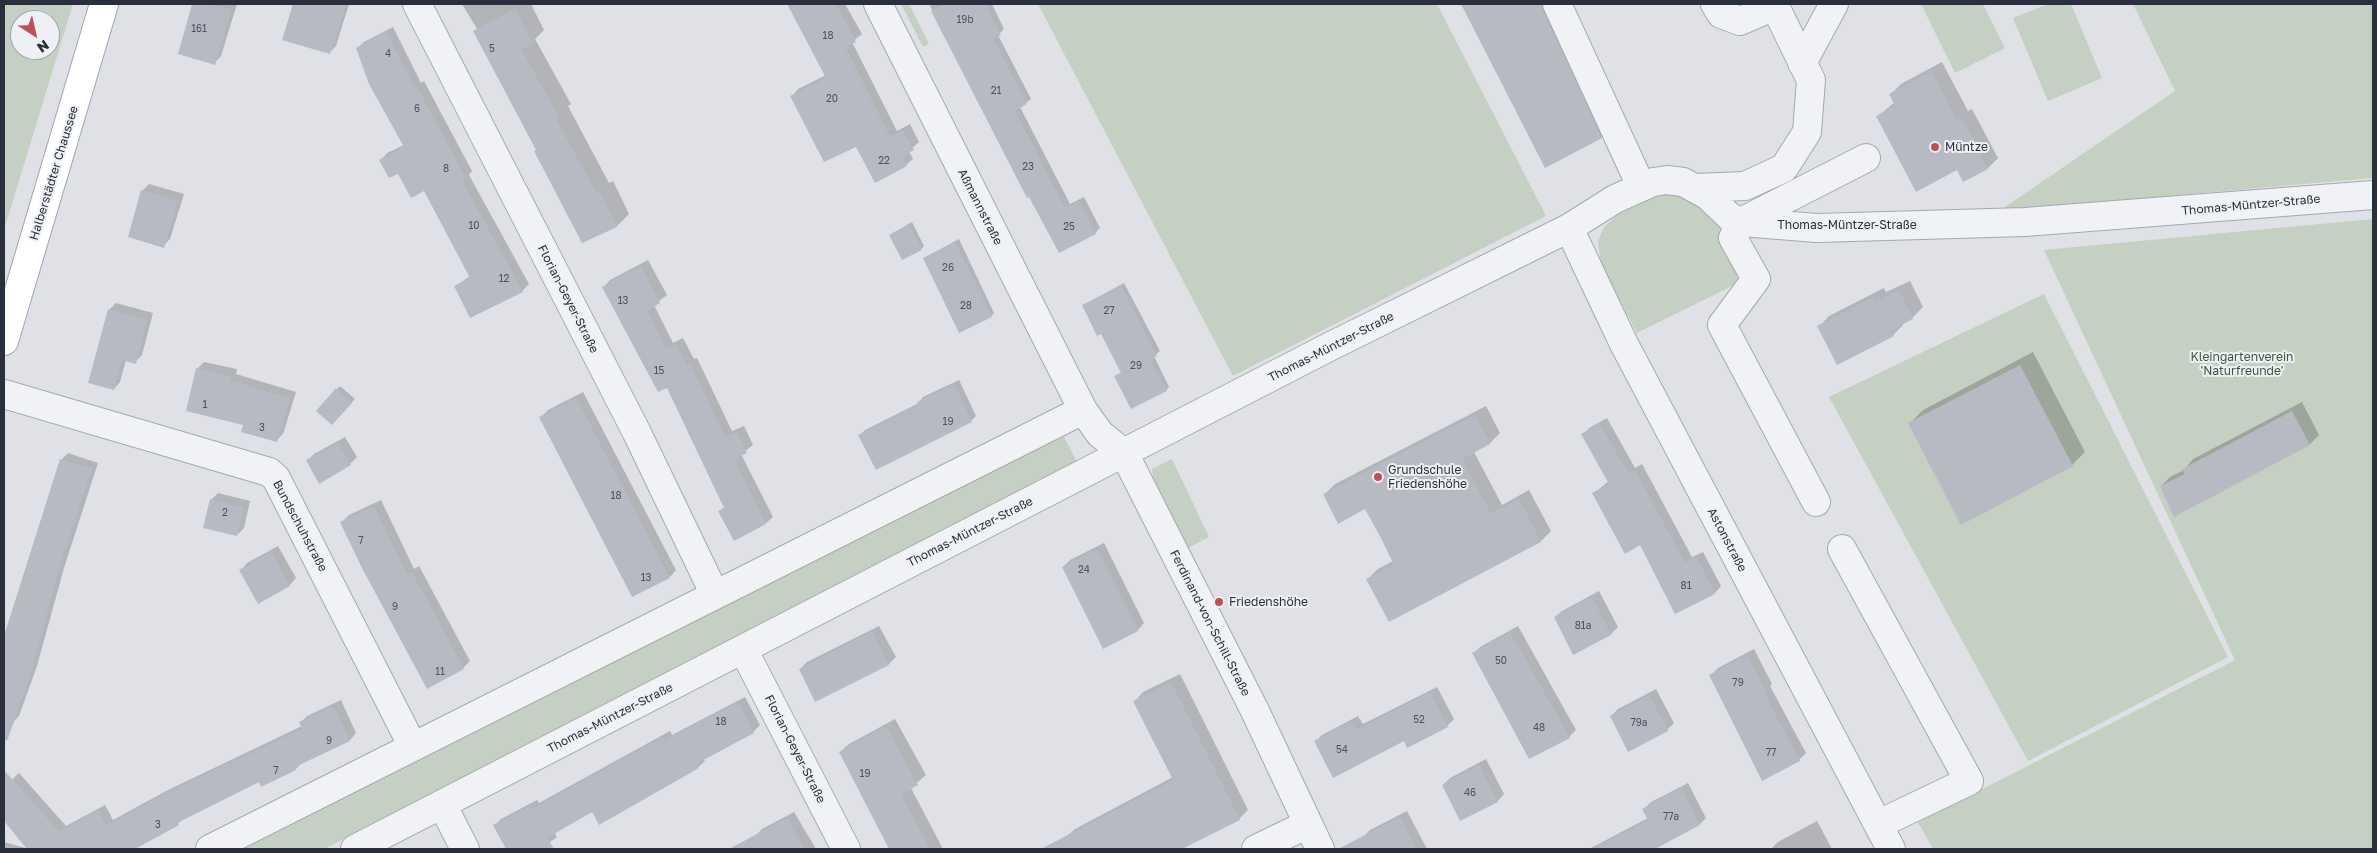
<!DOCTYPE html>
<html>
<head>
<meta charset="utf-8">
<style>
	body { margin:0 }
	#map { position:relative; width:2377px; height:853px; overflow:hidden; background:#dfe1e7; font-family:"Golos Text",sans-serif }
	canvas { display:block }
	.frame { position:absolute; inset:0; border:5px solid #292f3c; pointer-events:none }
	.north { position:absolute; left:10px; top:10px; width:50px; height:50px; box-sizing:border-box; background:#eef0f5; border:1px solid #9fa3ab; border-radius:50%; rotate:145deg; font-size:14px; font-weight:700; line-height:20px; text-align:center; color:#292f3c }
	.north::after { content:''; display:block; margin:auto; width:18px; height:22px; background:#c04f58; clip-path:polygon(50% 0,100% 100%,50% 72%,0 100%) }
</style>
</head>
<body>
<div id="map">
<canvas width="2377" height="853"></canvas>
<div class="frame"></div>
<div class="north">N</div>
</div>
<script>
const ctx = document.querySelector('canvas').getContext('2d');
ctx.lineJoin = 'round';
function paint(path, color) {
  ctx.fillStyle = color;
  ctx.fill(path, 'evenodd');
}
function shape(rows) {
  const path = new Path2D();
  for (const r of rows) {
    path.moveTo(r[0], r[1]);
    for (let i = 2; i < r.length; i += 2) path.lineTo(r[i], r[i + 1]);
  }
  return path;
}
function stroke(path, color, width, dash) {
  ctx.strokeStyle = color;
  ctx.lineWidth = width;
  ctx.lineCap = dash ? 'butt' : 'round';
  ctx.setLineDash(dash || []);
  ctx.stroke(path);
}
function label(font, color, halo, rows, align = 'center') {
  ctx.font = font + ' "Golos Text",sans-serif';
  ctx.lineWidth = 4;
  ctx.setLineDash([]);
  ctx.textBaseline = 'middle';
  ctx.strokeStyle = halo;
  ctx.fillStyle = color;
  for (const [text, x, y, turn = 0] of rows) {
    ctx.save();
    ctx.translate(x, y);
    ctx.rotate((+turn || 0) * Math.PI / 180);
    ctx.textAlign = isNaN(turn) ? turn : align;
    if (halo) ctx.strokeText(text, 0, 0);
    ctx.fillText(text, 0, 0);
    ctx.restore();
  }
}
const green = shape([
	[4,4,73,4,4,230],
	[20,20,50,20,50,50,20,50],
	[901,4,909,4,929,44,923,47],
	[1038,4,1437,4,1546,216,1233,376],
	[1921,4,1983,4,2005,48,1955,73],
	[2048,4,2071,4,2102,78,2048,101,2013,18],
	[2133,4,2373,4,2373,178,2075,204,2002,209,2175,91],
	[1678,190,1712,211,1728,240,1746,279,1637,333,1601,264,1598,241,1604,227,1619,214,1664,193],
	[2373,219,2373,849,1933,849,1918,822,2235,660,2044,250],
	[2044,294,2228,657,2028,761,1829,397],
	[1061,431,1079,466,324,849,236,849],
	[1172,459,1209,537,1186,549,1153,480,1152,469]
]);
const shadow = shape([
	[194,4,237,4,221,56,214,63,179,53],
	[295,4,349,4,336,46,329,53,284,39],
	[462,4,531,4,544,30,535,39,571,104,568,106,609,183,613,181,629,214,617,226,582,242,537,150,475,31,477,29],
	[789,4,845,4,862,34,852,42,897,131,910,124,919,142,909,151,913,159,906,165,856,145,792,96,798,89,826,75],
	[929,4,992,4,1004,29,998,35,1031,99,1020,107,1070,204,1084,197,1100,228,1095,233,1059,252],
	[1463,4,1557,4,1613,125,1601,137,1546,166],
	[393,27,421,83,424,81,472,171,469,175,529,284,522,291,456,286,470,276,424,189,381,160,387,153,404,145,357,48,364,42],
	[1942,62,1968,111,1972,109,1998,158,1988,168,1964,181,1957,168,1878,116,1895,102,1891,94,1901,84],
	[149,184,184,194,170,239,163,246,142,191],
	[912,222,924,246,921,249,890,235],
	[959,239,994,313,991,316,924,258],
	[648,260,667,295,654,305,673,343,683,338,694,359,697,358,732,431,744,426,753,445,741,454,773,517,766,523,720,511,725,507,667,386,604,287,610,280],
	[1910,281,1923,307,1912,318,1902,323,1903,325,1893,335,1819,327,1829,316,1884,288,1886,292],
	[1124,283,1160,351,1154,356,1169,387,1166,390,1116,376,1122,372,1102,332,1083,305],
	[116,303,153,313,142,355,135,362,126,360,120,382,114,389,109,310],
	[2033,352,2085,452,2072,465,1910,423,1923,410],
	[204,362,237,369,236,374,296,392,283,434,276,441,245,424,198,368],
	[959,380,976,416,971,421,860,436,865,430,919,403,923,397],
	[340,386,355,399,332,423,318,411],
	[583,392,676,570,670,577,541,417,548,410],
	[2302,402,2319,435,2310,444,2175,515,2161,486,2170,477,2184,470,2193,459],
	[1486,406,1500,433,1490,443,1474,452,1502,505,1529,490,1551,531,1541,541,1389,620,1368,579,1378,569,1393,561,1366,508,1324,495,1335,484],
	[1607,418,1635,468,1642,464,1692,557,1703,552,1721,586,1715,593,1676,612,1640,544,1594,493,1609,481,1583,435,1589,428],
	[345,437,357,457,350,464,307,461,314,454],
	[68,453,98,463,64,568,37,666,19,716,12,723,4,720,4,657,61,460],
	[218,493,250,501,244,528,237,535,211,500],
	[381,500,414,569,419,566,470,661,463,668,342,522,349,515],
	[1104,543,1144,623,1138,630,1103,647,1063,567,1070,560],
	[278,546,296,578,290,585,259,602,241,570,247,563],
	[1599,591,1618,627,1611,634,1574,653,1555,617,1562,611],
	[879,626,896,657,889,664,816,700,800,669,807,662],
	[1518,626,1576,730,1569,737,1473,654,1480,647],
	[1754,649,1772,684,1770,686,1806,753,1799,760,1711,675,1718,668],
	[1180,674,1248,810,1239,819,1179,849,1072,849,1066,837,1075,829,1173,777,1135,701,1143,692],
	[1437,687,1454,719,1447,726,1315,742,1322,735,1358,716,1363,724],
	[1656,689,1674,723,1667,730,1611,716,1618,709],
	[745,697,760,725,753,732,703,759,705,761,698,767,593,811,554,832,557,837,540,849,507,849,494,826,501,819,537,800,539,803,670,731,672,735],
	[341,700,356,733,350,740,303,761,296,769,260,780,183,818,178,824,132,849,31,849,4,819,4,787,19,773,66,826,105,805,113,820,170,789,302,726,301,722,307,716],
	[895,719,926,775,911,788,943,849,891,849,840,752,849,744],
	[1486,759,1504,794,1498,801,1461,820,1443,785,1450,778],
	[1688,783,1706,818,1700,824,1652,849,1589,849,1648,818,1644,809,1651,802],
	[1407,811,1427,849,1370,849,1363,837,1370,830],
	[794,812,816,849,763,849,755,836,762,829],
	[1817,821,1832,849,1771,849,1778,842],
	[4,842,29,849,4,849]
]);
const building = shape([
	[192,4,208,4,231,10,215,65,178,54],
	[293,4,346,4,330,54,282,40],
	[787,4,836,4,856,42,845,47,890,137,903,130,914,150,902,156,907,166,875,183,856,147,824,162,790,96,826,78],
	[945,4,985,4,1001,35,993,39,1027,104,1015,111,1065,208,1079,201,1096,234,1059,253,1029,197,1027,198,931,11],
	[1461,4,1541,4,1602,138,1545,168],
	[515,9,533,44,521,49,559,117,556,119,597,194,600,193,617,227,582,243,534,151,536,150,473,31],
	[386,32,415,88,417,87,466,179,462,181,523,292,470,318,454,286,470,278,424,191,411,198,398,174,389,178,379,160,404,147,369,84,356,48],
	[1932,71,1957,121,1962,118,1988,169,1963,182,1957,170,1916,192,1876,116,1895,106,1889,94],
	[141,190,178,201,164,248,128,237],
	[909,224,922,250,902,260,889,235],
	[955,242,992,317,959,333,923,258],
	[641,266,660,303,647,311,666,349,676,344,687,365,690,364,725,437,737,432,747,453,734,459,766,524,734,541,718,511,724,508,667,388,658,392,602,287],
	[1121,286,1157,356,1150,359,1167,391,1131,409,1114,376,1121,373,1101,334,1097,336,1082,305],
	[1899,290,1913,319,1890,331,1894,336,1837,365,1817,326,1874,297,1875,302],
	[108,309,147,320,136,364,122,360,114,390,88,383],
	[2020,365,2073,466,1961,525,1908,423],
	[196,368,231,376,230,380,290,399,277,442,241,432,243,425,186,411],
	[954,384,972,422,876,470,858,435,918,405,917,402],
	[336,388,352,403,332,425,316,411],
	[576,398,670,578,632,597,539,417],
	[2292,411,2310,445,2174,517,2160,486,2185,474,2182,469],
	[1475,415,1490,444,1462,459,1491,514,1519,499,1541,542,1389,622,1366,579,1394,565,1382,540,1365,509,1338,524,1323,494],
	[1600,424,1628,473,1635,470,1685,563,1696,557,1715,594,1675,614,1640,545,1625,554,1592,493,1609,484,1581,434],
	[338,443,351,465,319,484,306,460],
	[60,459,92,469,57,575,31,674,7,741,4,740,4,636],
	[210,499,244,508,237,536,203,528],
	[374,506,407,575,412,572,464,669,427,689,362,568,340,522],
	[1097,549,1138,631,1103,649,1062,567],
	[271,552,290,586,258,604,239,570],
	[1592,597,1611,635,1573,655,1554,617],
	[872,631,889,665,815,702,799,669],
	[1510,632,1570,738,1529,759,1472,653],
	[1747,655,1766,692,1764,693,1800,761,1762,781,1709,675],
	[1171,682,1240,820,1182,849,1041,849,1173,780,1133,701],
	[1430,692,1448,727,1407,748,1404,741,1333,778,1314,741,1351,722,1356,730],
	[1649,695,1668,731,1628,752,1610,716],
	[738,702,754,733,696,764,699,768,599,825,592,812,547,838,554,849,506,849,493,825,530,806,532,809,663,737,665,740],
	[334,706,350,741,295,767,296,770,261,787,259,782,177,823,179,825,135,849,27,849,4,821,4,770,59,832,98,810,106,826,162,795,302,729,299,722],
	[886,726,918,785,901,794,930,849,889,849,839,752],
	[1479,765,1498,802,1460,821,1442,785],
	[1681,788,1700,825,1655,849,1592,849,1648,820,1642,809],
	[1400,817,1416,849,1338,849],
	[787,818,804,849,729,849]
]);
const minor = shape([
	[417,4,637,433,715,595],
	[878,4,1083,410,1100,434,1124,453,1254,709,1320,849],
	[1557,4,1641,186],
	[1715,4,1721,14,1740,21,1775,6],
	[1802,63,1834,4],
	[1695,188,1745,186,1784,168,1807,132,1811,80,1774,4],
	[1569,228,1624,344,1891,849],
	[4,394,269,472,276,478,413,747],
	[1816,502,1722,325,1756,279,1733,238,1741,222,1866,158],
	[1842,549,1969,781,1879,824],
	[743,649,846,849],
	[442,804,465,849],
	[210,849,1083,410],
	[355,849,1329,347,1569,228,1615,199,1653,182,1667,180,1683,182,1707,195,1730,217,1741,222,1817,228,2025,222,2373,195],
	[1256,849,1308,824]
]);
const major = shape([
	[4,341,104,4]
]);
const markers = [
	[1935,147,5,"#c04f58"],
	[1378,477,5,"#c04f58"],
	[1219,602,5,"#c04f58"]
];
const numberNames = [
	["19b",965,20],
	["161",199,29],
	["18",828,36],
	["5",492,49],
	["4",388,54],
	["21",996,91],
	["20",832,99],
	["6",417,109],
	["22",884,161],
	["23",1028,167],
	["8",446,169],
	["10",474,226],
	["25",1069,227],
	["26",948,268],
	["12",504,279],
	["13",623,301],
	["28",966,306],
	["27",1109,311],
	["29",1136,366],
	["15",659,371],
	["1",205,405],
	["19",948,422],
	["3",262,428],
	["18",616,496],
	["2",225,513],
	["7",361,541],
	["24",1084,570],
	["13",646,578],
	["81",1686,586],
	["9",395,607],
	["81a",1583,626],
	["50",1501,661],
	["11",440,672],
	["79",1738,683],
	["52",1419,720],
	["18",721,722],
	["79a",1639,723],
	["48",1539,728],
	["9",329,741],
	["54",1342,750],
	["77",1771,753],
	["7",276,771],
	["19",865,774],
	["46",1470,793],
	["77a",1671,817],
	["3",158,825]
];
const poiNames = [
	["Müntze",1945,147],
	["Grundschule",1388,470],
	["Friedenshöhe",1388,484],
	["Friedenshöhe",1229,602]
];
const streetNames = [
	["Halberstädter Chaussee",54,173,-73],
	["Thomas-Müntzer-Straße",2251,205,-5],
	["Aßmannstraße",980,207,63],
	["Thomas-Müntzer-Straße",1847,225],
	["Florian-Geyer-Straße",568,299,63],
	["Thomas-Müntzer-Straße",1331,347,-27],
	["Bundschuhstraße",300,526,62],
	["Thomas-Müntzer-Straße",970,532,-27],
	["Astonstraße",1727,540,62],
	["Ferdinand-von-Schill-Straße",1210,623,63],
	["Thomas-Müntzer-Straße",610,718,-27],
	["Florian-Geyer-Straße",795,749,63]
];
const parkNames = [
	["Kleingartenverein",2242,357],
	["'Naturfreunde'",2242,371]
];
paint(green, '#c4d0c1');
paint(shadow, '#0003');
paint(building, '#b7bac3');
stroke(minor, '#a5a8b0', 30);
stroke(major, '#9fa5b1', 30);
stroke(minor, '#f1f2f5', 28);
stroke(major, '#fff', 28);
for (const [x, y, r, color] of markers) {
  const dot = new Path2D();
  dot.arc(x, y, r, 0, 2 * Math.PI);
  ctx.fillStyle = color;
  ctx.fill(dot);
  stroke(dot, '#eef0f5', 2);
}
label('10px', '#4c525e', null, numberNames);
label('12px', '#292f3c', '#eef0f5', poiNames, 'left');
label('12px', '#292f3c', '#eef0f5', streetNames);
label('12px', '#3c5638', '#eef0f5', parkNames);
</script>
</body>
</html>
